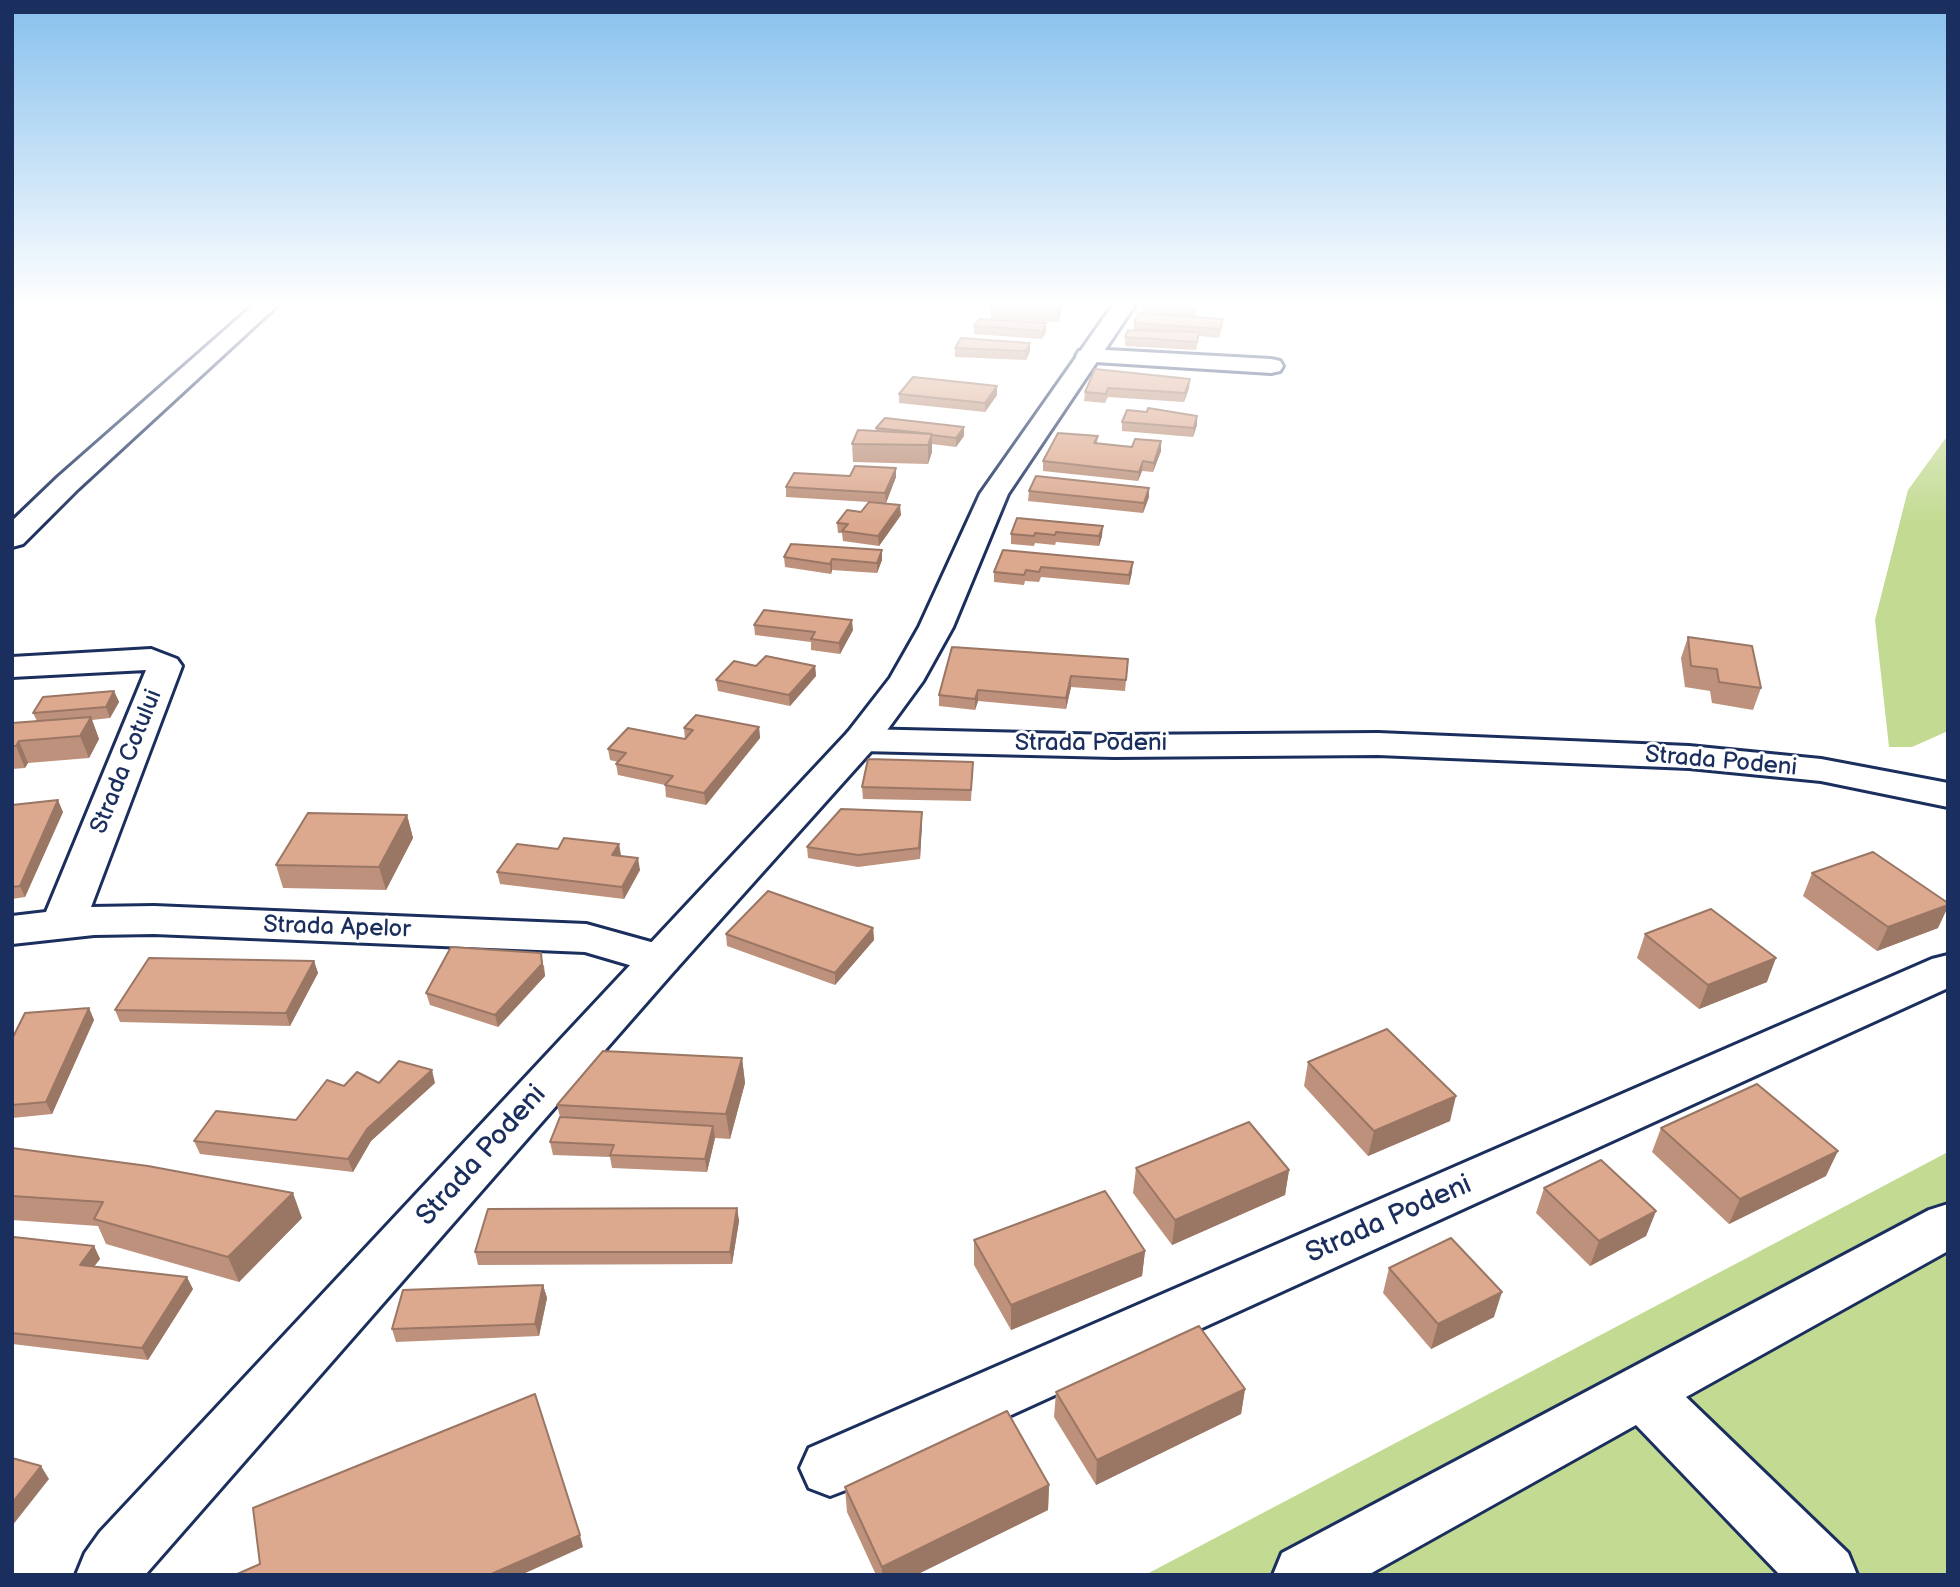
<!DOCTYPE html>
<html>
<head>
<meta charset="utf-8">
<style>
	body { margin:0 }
	#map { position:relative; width:1960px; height:1587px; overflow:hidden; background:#fff; font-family:"Balsamiq Sans",sans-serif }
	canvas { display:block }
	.frame { position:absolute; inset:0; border:14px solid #1b2f5e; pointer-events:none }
</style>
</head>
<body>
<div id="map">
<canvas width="1960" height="1587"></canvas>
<div class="frame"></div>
</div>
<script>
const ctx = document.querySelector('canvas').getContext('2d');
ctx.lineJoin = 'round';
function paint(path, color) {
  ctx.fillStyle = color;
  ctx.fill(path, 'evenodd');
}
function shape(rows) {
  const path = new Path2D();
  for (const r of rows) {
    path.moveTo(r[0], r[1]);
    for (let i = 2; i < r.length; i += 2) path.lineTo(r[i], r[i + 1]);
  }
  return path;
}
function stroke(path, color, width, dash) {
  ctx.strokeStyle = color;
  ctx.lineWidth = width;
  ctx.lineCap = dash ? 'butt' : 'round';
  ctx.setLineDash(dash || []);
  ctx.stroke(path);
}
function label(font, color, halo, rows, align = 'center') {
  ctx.font = font + ' "Balsamiq Sans",sans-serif';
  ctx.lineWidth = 6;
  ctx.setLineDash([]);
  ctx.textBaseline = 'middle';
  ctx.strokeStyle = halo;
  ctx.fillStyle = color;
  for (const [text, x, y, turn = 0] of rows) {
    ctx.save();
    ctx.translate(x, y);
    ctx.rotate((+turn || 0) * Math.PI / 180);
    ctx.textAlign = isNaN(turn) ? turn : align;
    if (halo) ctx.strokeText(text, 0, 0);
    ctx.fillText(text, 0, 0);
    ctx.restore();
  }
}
const green = shape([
	[1948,435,1948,731,1912,747,1889,747,1875,620,1908,490],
	[1948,1152,1948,1575,1145,1575]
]);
const minor = shape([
	[257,302,281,302,78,489,23,544,12,547,12,521,58,477,257,302],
	[1088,349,1271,359,1280,361,1283,366,1280,371,1271,373,1079,361,1076,356,1079,351,1088,349],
	[151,649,177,659,182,666,91,907,154,906,586,924,676,949,682,959,676,969,660,974,585,952,154,934,94,935,12,944,12,916,46,912,146,670,12,677,12,657,151,649],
	[861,729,1114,735,1378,733,1689,746,1821,759,1948,783,1948,807,1821,781,1689,768,1378,755,1114,757,861,751,848,748,843,740,848,732,861,729],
	[1948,955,1948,988,851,1488,830,1496,809,1488,800,1468,809,1448,1932,959,1948,955],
	[1948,1204,1948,1251,1686,1397,1848,1553,1857,1575,1780,1575,1636,1425,1368,1575,1273,1575,1282,1553,1929,1210,1948,1204]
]);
const secondary = shape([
	[1115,302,1137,302,1008,494,953,627,923,681,874,748,676,969,145,1575,76,1575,85,1553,100,1532,848,732,890,678,919,627,980,494,1115,302]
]);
const wall = shape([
	[1009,302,1067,302,1063,308,1061,308,1061,314,1058,322,991,319,991,310,1023,303],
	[1145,302,1216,302,1215,305,1197,305,1197,310,1194,317,1223,319,1222,327,1219,338,1199,336,1196,350,1125,346,1125,337,1134,330,1134,323,1143,313,1144,305],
	[1046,323,1046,332,1042,339,974,334,974,326],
	[955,348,1030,351,1026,360,955,357],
	[1095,369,1189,388,1184,402,1108,397,1105,403,1084,401,1085,392],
	[997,386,997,395,985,412,899,403,899,394],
	[1122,422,1197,425,1193,437,1122,431],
	[964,427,964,436,956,447,932,444,932,452,928,464,853,462,852,444,876,431,876,428],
	[1098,436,1097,443,1161,451,1153,472,1142,471,1138,481,1043,471,1043,461],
	[896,468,896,477,886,503,901,515,879,546,843,541,842,533,838,533,837,523,861,512,869,502,786,497,786,487],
	[1029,491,1149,497,1143,513,1028,501],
	[1017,518,1102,536,1099,546,1056,542,1055,545,1035,543,1034,546,1011,544,1011,534],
	[882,550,882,560,877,573,832,570,831,574,785,567,784,557],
	[1003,550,1132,572,1129,585,1041,577,1039,582,1025,581,1024,585,994,582,994,572],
	[754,625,853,630,840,654,811,650,811,642,755,635],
	[1688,637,1761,688,1753,710,1712,703,1710,691,1685,687,1681,658],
	[1128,659,1125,691,1071,687,1066,709,978,701,975,710,939,706,939,695],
	[756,666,815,666,816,676,790,706,718,691,716,680],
	[114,691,119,702,110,718,92,720,99,739,89,758,28,763,25,768,12,769,12,723,37,721,33,713],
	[759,727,760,738,706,805,666,797,665,785,618,775,616,764,618,762,610,760,608,749,685,739,684,728],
	[973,762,971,801,863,799,862,787],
	[12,805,63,812,25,897,12,899],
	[407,815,413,838,386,890,283,888,276,865],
	[922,823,920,859,858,867,808,858,807,847],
	[619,844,620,856,640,870,624,899,500,884,497,872,558,849],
	[1812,873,1938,928,1877,951,1803,896],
	[873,928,874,940,835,985,727,946,726,934],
	[1645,934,1767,982,1699,1009,1637,958],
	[314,961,318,973,290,1026,120,1022,115,1010],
	[544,965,545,976,498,1027,430,1005,426,993],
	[89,1008,94,1020,52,1114,12,1118,12,1039],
	[742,1058,745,1083,730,1139,715,1138,707,1172,612,1168,610,1157,553,1155,550,1142,560,1117,557,1105],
	[1308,1062,1450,1121,1368,1156,1304,1086],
	[379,1083,435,1083,371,1141,353,1172,200,1154,194,1141,296,1120,344,1086],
	[1661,1128,1826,1176,1729,1224,1652,1152],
	[12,1148,302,1218,239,1282,106,1244,98,1226,12,1220],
	[1136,1168,1289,1170,1285,1195,1172,1245,1133,1193],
	[1544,1188,1656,1211,1646,1236,1590,1266,1536,1213],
	[737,1208,739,1221,732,1264,478,1265,475,1252],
	[12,1238,94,1246,100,1259,94,1266,193,1289,148,1360,12,1344],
	[974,1240,1145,1251,1142,1276,1011,1330,974,1265],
	[1389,1268,1494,1317,1431,1349,1383,1293],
	[543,1285,547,1298,539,1336,396,1342,392,1329],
	[1245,1389,1241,1414,1096,1485,1054,1417,1056,1392],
	[1049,1485,1048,1510,916,1575,876,1575,847,1512,845,1487]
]);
const shadedWall = shape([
	[1061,306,1061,314,1058,322,1058,314],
	[1046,323,1046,332,1042,339,1043,331],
	[1030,343,1030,351,1026,360,1026,351],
	[1190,379,1189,388,1184,402,1185,393],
	[997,386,997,395,985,412,985,403],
	[1197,416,1197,425,1193,437,1194,428],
	[964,427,964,436,956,447,956,438],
	[932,434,932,452,928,464,928,445],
	[1161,441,1161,451,1153,472,1154,463],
	[1143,461,1142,471,1138,481,1139,472],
	[896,468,896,477,886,503,885,493],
	[1149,488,1149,497,1143,513,1144,503],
	[900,505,901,515,879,546,878,536],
	[1103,526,1102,536,1099,546,1099,536],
	[882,550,882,560,877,573,877,563],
	[832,559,832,570,831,574,830,564],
	[1133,562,1132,572,1129,585,1129,575],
	[852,620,853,630,840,654,839,643],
	[815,666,816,676,790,706,789,695],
	[1071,676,1071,687,1066,709,1066,698],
	[978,690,978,701,975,710,975,699],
	[114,691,119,702,110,718,106,707],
	[91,717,99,739,89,758,80,736],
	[759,727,760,738,706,805,704,793],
	[19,741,28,763,25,768,16,746],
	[58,800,63,812,25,897,20,886],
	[922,812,922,823,920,859,919,848],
	[407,815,413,838,386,890,379,867],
	[619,844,621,855,614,867,612,855],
	[638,858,640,870,624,899,622,887],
	[1948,905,1948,907,1938,928,1877,951,1888,927],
	[873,928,874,940,835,985,835,973],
	[541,953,545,976,498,1027,495,1015],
	[1776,958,1767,982,1699,1009,1708,985],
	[314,961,318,973,290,1026,286,1013],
	[89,1008,94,1020,52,1114,46,1102],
	[742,1058,745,1083,730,1139,726,1114],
	[432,1070,435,1083,371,1141,353,1172,348,1159,367,1129],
	[1456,1096,1450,1121,1368,1156,1374,1131],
	[713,1126,715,1138,707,1172,705,1159],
	[1838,1151,1826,1176,1729,1224,1740,1199],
	[1289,1170,1285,1195,1172,1245,1175,1220],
	[293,1193,302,1218,239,1282,228,1257],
	[737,1208,739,1221,732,1264,730,1252],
	[1656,1211,1646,1236,1590,1266,1599,1241],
	[94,1246,100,1259,86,1277,80,1265],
	[1145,1251,1142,1276,1011,1330,1011,1305],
	[187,1277,193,1289,148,1360,142,1348],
	[543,1285,547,1298,539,1336,535,1324],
	[1502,1292,1494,1317,1431,1349,1438,1324],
	[1245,1389,1241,1414,1096,1485,1097,1460],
	[41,1466,49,1479,12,1526,12,1503],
	[1049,1485,1048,1510,916,1575,882,1575,882,1567],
	[580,1535,583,1547,521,1575,489,1575]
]);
const building = shape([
	[996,302,998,302,1061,306,1058,314,991,310,996,302],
	[1145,302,1197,302,1195,309,1144,305,1145,302],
	[1138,313,1223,319,1220,329,1134,323,1138,313],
	[979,319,1046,323,1043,331,974,326,979,319],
	[1128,330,1199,332,1197,342,1125,337,1128,330],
	[961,338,1030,343,1026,351,955,348,961,338],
	[1095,369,1190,379,1185,393,1108,388,1106,394,1085,392,1095,369],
	[913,377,997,386,985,403,899,394,913,377],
	[1148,408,1197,416,1194,428,1122,422,1127,410,1147,412,1148,408],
	[885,418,964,427,956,438,931,435,932,434,876,428,885,418],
	[858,430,932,434,928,445,852,444,858,430],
	[1058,433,1098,436,1094,443,1132,447,1135,439,1161,441,1154,463,1143,461,1139,472,1043,461,1058,433],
	[855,466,896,468,885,493,786,487,794,473,850,476,855,466],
	[1036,476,1149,488,1144,503,1029,491,1036,476],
	[869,502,900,505,878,536,842,531,848,524,837,523,847,510,861,512,869,502],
	[1017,518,1103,526,1099,536,1056,532,1055,535,1035,533,1034,536,1011,534,1017,518],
	[791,544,882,550,877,563,832,559,830,564,784,557,791,544],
	[1003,550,1133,562,1129,575,1041,567,1039,572,1026,570,1024,575,994,572,1003,550],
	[764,610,852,620,839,643,811,639,815,632,754,625,764,610],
	[1688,637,1752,646,1761,688,1719,682,1717,669,1691,666,1688,637],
	[952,647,1128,659,1126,680,1071,676,1066,698,978,690,975,699,939,695,952,647],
	[766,656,815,666,789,695,716,680,734,661,756,666,766,656],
	[114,691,106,707,33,713,43,697,114,691],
	[696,715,759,727,704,793,665,785,673,776,616,764,626,753,608,749,628,728,685,739,693,730,684,728,696,715],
	[91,717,80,736,19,741,16,746,12,746,12,723,91,717],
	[868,759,973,762,971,790,862,787,868,759],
	[58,800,20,886,12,887,12,805,58,800],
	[841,809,922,812,919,848,858,855,807,847,841,809],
	[308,813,407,815,379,867,276,865,308,813],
	[564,838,619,844,612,855,638,858,622,887,497,872,517,844,558,849,564,838],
	[1873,852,1948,903,1948,905,1888,927,1812,873,1873,852],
	[768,891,873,928,835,973,726,934,768,891],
	[1711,909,1776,958,1708,985,1645,934,1711,909],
	[451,947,541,953,542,964,495,1015,426,993,451,947],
	[149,958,314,961,286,1013,115,1010,149,958],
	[89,1008,46,1102,12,1105,12,1039,25,1013,89,1008],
	[1387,1029,1456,1096,1374,1131,1308,1062,1387,1029],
	[603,1051,742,1058,726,1114,557,1105,603,1051],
	[399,1061,432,1070,367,1129,348,1159,194,1141,216,1111,296,1120,327,1080,344,1086,357,1072,379,1083,399,1061],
	[1757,1084,1838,1151,1740,1199,1661,1128,1757,1084],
	[560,1117,713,1126,705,1159,610,1155,614,1145,550,1142,560,1117],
	[1249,1122,1289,1170,1175,1220,1136,1168,1249,1122],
	[12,1148,148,1166,293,1193,228,1257,94,1219,103,1202,12,1196,12,1148],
	[1601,1160,1656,1211,1599,1241,1544,1188,1601,1160],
	[1105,1191,1145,1251,1011,1305,974,1240,1105,1191],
	[737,1208,730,1252,475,1252,488,1209,737,1208],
	[14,1237,94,1246,80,1265,187,1277,142,1348,12,1333,12,1238,14,1237],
	[1451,1238,1502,1292,1438,1324,1389,1268,1451,1238],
	[543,1285,535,1324,392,1329,403,1290,543,1285],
	[1199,1326,1245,1389,1097,1460,1056,1392,1199,1326],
	[535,1394,580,1535,489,1575,235,1575,260,1564,253,1508,535,1394],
	[1007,1411,1049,1485,882,1567,845,1487,1007,1411],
	[12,1458,41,1466,12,1503,12,1458]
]);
const streetNames = [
	["Strada Podeni",1091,744],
	["Strada Cotului",127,762,-68],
	["Strada Podeni",1721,762,5],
	["Strada Apelor",337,928,2]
];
const nearStreetnames = [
	["Strada Podeni",482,1156,-48],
	["Strada Podeni",1389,1220,-24]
];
paint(green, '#c2da91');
stroke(minor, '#1b2f5e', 6);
stroke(secondary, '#1b2f5e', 6);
paint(minor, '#fff');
paint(secondary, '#fff');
paint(wall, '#bd917b');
paint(shadedWall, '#9a7664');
paint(building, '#dca98f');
stroke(building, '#9a7664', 2);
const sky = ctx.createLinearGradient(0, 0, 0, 524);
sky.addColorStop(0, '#86c0ed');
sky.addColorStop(0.58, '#fff');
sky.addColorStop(1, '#ffffff00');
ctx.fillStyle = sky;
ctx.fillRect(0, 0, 1960, 524);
label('24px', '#1b2f5e', '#fff', streetNames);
label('28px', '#1b2f5e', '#fff', nearStreetnames);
</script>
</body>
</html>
